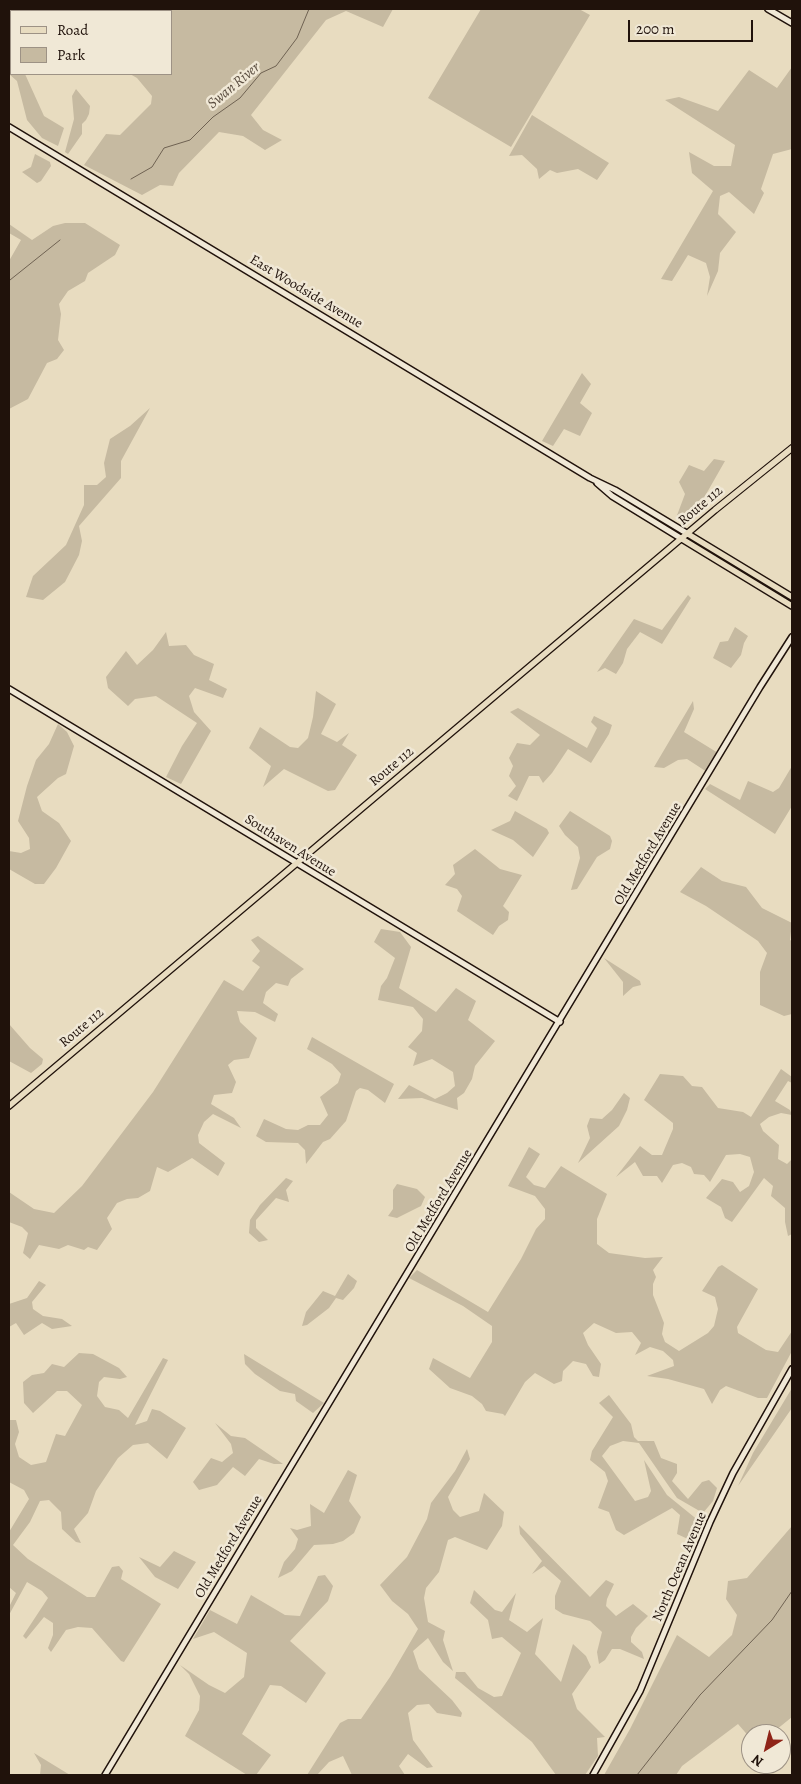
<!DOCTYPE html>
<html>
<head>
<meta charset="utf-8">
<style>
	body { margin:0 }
	#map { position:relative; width:801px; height:1784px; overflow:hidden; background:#e8dcc0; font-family:Alegreya,serif }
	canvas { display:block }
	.frame { position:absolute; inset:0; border:10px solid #20120b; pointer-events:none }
	.legend { position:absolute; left:10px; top:10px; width:162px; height:65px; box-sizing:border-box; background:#f0e8d6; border:1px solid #9d9285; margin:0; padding:6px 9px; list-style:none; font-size:15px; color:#20120b }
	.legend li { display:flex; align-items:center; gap:10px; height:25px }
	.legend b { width:25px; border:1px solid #9d9285 }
	.north { position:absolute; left:741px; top:1724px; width:50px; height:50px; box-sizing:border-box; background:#f0e8d6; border:1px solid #9d9285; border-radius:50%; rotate:216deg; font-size:14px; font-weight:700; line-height:20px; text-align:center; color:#20120b }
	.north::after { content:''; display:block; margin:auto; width:18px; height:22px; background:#8f2418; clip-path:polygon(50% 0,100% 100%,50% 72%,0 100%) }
	.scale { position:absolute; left:628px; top:20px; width:125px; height:22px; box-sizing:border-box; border:2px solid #20120b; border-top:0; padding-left:6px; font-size:15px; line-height:18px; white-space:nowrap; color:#20120b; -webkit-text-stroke:4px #f0e8d6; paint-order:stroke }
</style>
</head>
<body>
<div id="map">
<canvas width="801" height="1784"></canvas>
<div class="frame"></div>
<ul class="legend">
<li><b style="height:6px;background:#e8dcc0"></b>Road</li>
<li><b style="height:14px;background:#c6baa1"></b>Park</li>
</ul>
<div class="north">N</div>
<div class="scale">200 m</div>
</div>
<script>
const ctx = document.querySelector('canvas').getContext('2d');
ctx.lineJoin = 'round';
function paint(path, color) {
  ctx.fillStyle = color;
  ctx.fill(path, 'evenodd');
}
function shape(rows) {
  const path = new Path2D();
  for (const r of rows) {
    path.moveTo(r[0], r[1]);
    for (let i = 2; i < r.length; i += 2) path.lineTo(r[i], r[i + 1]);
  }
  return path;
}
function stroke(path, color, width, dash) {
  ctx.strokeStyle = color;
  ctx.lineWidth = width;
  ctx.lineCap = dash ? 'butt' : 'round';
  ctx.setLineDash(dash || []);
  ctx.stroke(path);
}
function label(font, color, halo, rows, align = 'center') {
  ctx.font = font + ' Alegreya,serif';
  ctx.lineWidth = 5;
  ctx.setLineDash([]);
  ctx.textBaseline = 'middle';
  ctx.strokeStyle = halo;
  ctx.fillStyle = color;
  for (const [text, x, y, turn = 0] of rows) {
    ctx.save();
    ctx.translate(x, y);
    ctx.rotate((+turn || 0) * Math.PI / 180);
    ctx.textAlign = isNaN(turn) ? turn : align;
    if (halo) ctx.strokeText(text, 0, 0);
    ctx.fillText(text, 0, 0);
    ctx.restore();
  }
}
const green = shape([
	[41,9,393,9,383,27,346,11,326,20,251,115,263,130,282,140,265,150,243,136,219,132,179,173,173,186,160,185,142,195,84,165,106,134,120,135,151,104,152,96,137,78,130,74,171,74,171,11,45,11],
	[481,9,579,9,590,15,511,147,428,98],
	[9,32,11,38,11,74,25,74,44,116,64,128,58,146,42,138,27,120,17,81,9,74],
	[792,67,792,149,773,154,761,189,764,193,754,214,729,192,720,196,718,214,736,232,720,253,718,271,707,296,710,277,706,263,688,255,672,281,661,279,713,191,692,173,689,152,714,166,731,166,735,145,665,100,679,97,718,111,749,70,777,88],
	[76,89,90,106,89,114,86,120,82,124,82,134,68,154,65,152,74,119,72,96],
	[532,115,609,163,597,180,578,169,557,173,550,170,539,179,537,169,522,155,509,156],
	[35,154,50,162,51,166,41,181,37,183,22,172,31,167],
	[65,223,85,223,120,245,115,255,88,273,85,281,68,291,59,304,61,314,58,340,64,350,57,359,47,363,28,399,9,409,9,261,21,240,9,233,9,224,32,240,53,226],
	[582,373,591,384,580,403,592,413,580,436,564,429,553,446,542,441],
	[150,408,121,461,121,478,79,526,82,541,79,555,65,582,43,600,26,597,33,576,66,545,84,505,84,485,97,485,106,477,104,463,110,439,130,426],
	[714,459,725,461,701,503,694,513,686,519,676,518,685,494,679,482,689,465,704,471],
	[688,595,691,598,662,644,640,632,627,649,623,663,616,674,605,668,597,672,634,619,662,630],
	[735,627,748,636,744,643,741,655,731,668,713,658,720,642,728,641],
	[166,632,169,646,186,645,194,655,214,664,209,680,227,689,223,698,195,688,189,696,194,712,211,731,181,784,166,777,182,746,197,723,156,696,135,699,128,706,108,688,106,677,126,651,137,665,153,650],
	[316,691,336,704,321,734,337,742,349,733,342,745,357,755,335,790,328,791,284,769,263,787,271,766,249,748,260,727,290,747,298,748,308,738,313,717],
	[693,701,694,709,684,732,718,753,707,772,687,759,678,760,664,768,654,767],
	[518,708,587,748,597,728,591,722,594,716,612,725,609,734,591,763,568,749,552,773,543,783,539,776,529,776,517,801,508,796,516,786,509,776,513,766,509,758,517,743,530,745,540,735,510,712],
	[58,724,67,732,74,746,66,774,58,778,37,797,42,811,59,823,71,841,56,868,44,884,35,884,9,869,9,851,21,853,30,849,29,838,18,821,27,786,36,760,49,744],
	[792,766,792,806,775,834,705,789,710,784,740,800,748,781,773,792,779,788],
	[515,811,547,829,549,833,533,857,513,840,491,830,510,821],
	[570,811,610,836,612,841,610,849,597,857,577,889,571,890,580,858,578,847,565,835,559,826],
	[475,849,500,869,522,875,503,906,509,912,508,920,499,926,493,935,457,911,462,896,457,889,445,885,455,874,453,865],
	[701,867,722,881,746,887,762,908,792,923,790,940,792,941,792,1014,784,1016,760,1005,760,972,767,953,758,941,706,906,680,892],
	[381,929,400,932,411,947,399,988,436,1012,456,988,476,1001,468,1020,495,1041,475,1066,472,1079,464,1093,457,1098,458,1110,422,1098,398,1099,409,1085,435,1099,447,1093,455,1086,453,1072,432,1059,413,1066,417,1053,408,1047,422,1031,423,1019,413,1007,378,1000,381,986,387,978,395,958,374,942],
	[258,936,304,969,291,979,288,986,276,983,266,992,263,1003,278,1014,275,1022,255,1012,237,1011,240,1022,257,1038,249,1058,234,1060,228,1065,236,1082,232,1093,214,1095,211,1104,234,1118,241,1128,213,1114,204,1122,198,1135,199,1143,225,1163,218,1176,192,1158,168,1172,157,1167,150,1191,138,1198,127,1199,117,1203,107,1218,112,1229,97,1250,88,1247,84,1250,68,1245,59,1249,39,1245,30,1259,23,1253,28,1233,22,1227,9,1222,9,1192,34,1209,54,1213,82,1186,153,1092,224,980,243,991,260,967,252,961,260,951,251,940],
	[604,958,640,981,641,985,633,987,623,996,623,982],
	[9,1024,30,1048,43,1059,42,1064,31,1073,9,1061],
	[312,1037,394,1084,385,1103,368,1090,360,1088,356,1091,346,1121,330,1139,323,1142,306,1164,305,1150,298,1143,266,1142,256,1136,264,1119,286,1129,298,1130,308,1125,320,1125,328,1115,320,1097,338,1083,341,1074,332,1064,307,1049],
	[781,1069,792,1077,792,1083,788,1081,775,1101,790,1110,792,1115,781,1113,769,1117,760,1124,763,1131,779,1145,778,1159,787,1164,792,1159,792,1234,788,1236,785,1222,785,1208,771,1196,773,1186,764,1178,732,1222,725,1218,721,1207,706,1198,722,1179,733,1182,740,1192,749,1186,754,1172,750,1157,740,1154,726,1155,710,1182,704,1175,694,1174,691,1167,682,1163,673,1165,662,1183,657,1176,643,1176,635,1162,616,1177,640,1146,652,1155,662,1155,673,1129,673,1123,644,1100,660,1074,683,1076,692,1086,702,1087,718,1108,743,1112,751,1117],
	[624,1093,630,1098,627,1110,619,1126,578,1163,590,1138,587,1126,590,1118,602,1119,612,1110],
	[529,1147,540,1154,526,1177,534,1185,545,1188,561,1166,607,1194,597,1219,597,1244,609,1253,645,1258,663,1257,653,1270,656,1277,653,1284,653,1295,664,1323,662,1334,665,1342,679,1351,708,1333,714,1326,718,1309,715,1297,702,1291,718,1267,722,1265,758,1289,737,1327,738,1333,766,1350,778,1352,792,1331,792,1351,767,1398,758,1398,726,1386,720,1390,712,1404,704,1389,668,1379,647,1376,674,1366,673,1360,663,1351,650,1347,635,1355,641,1343,632,1332,616,1333,594,1323,583,1333,588,1345,601,1364,599,1377,593,1376,586,1364,573,1361,563,1371,562,1381,554,1384,535,1373,525,1382,505,1416,503,1414,486,1411,482,1404,472,1396,450,1388,429,1369,433,1358,470,1378,492,1342,492,1326,463,1306,409,1278,417,1270,488,1312,521,1259,536,1229,545,1219,545,1209,535,1196,508,1186],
	[286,1178,293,1181,286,1190,289,1202,276,1198,256,1220,256,1228,268,1240,259,1242,249,1233,250,1220,260,1205],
	[397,1184,417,1189,425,1197,421,1206,397,1218,388,1216,393,1209,393,1190],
	[348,1274,357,1281,354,1288,343,1300,336,1298,329,1308,307,1325,302,1326,306,1312,323,1291,335,1296],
	[39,1281,46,1285,32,1302,33,1309,43,1316,62,1319,72,1326,52,1329,42,1323,24,1335,16,1323,9,1327,9,1304,27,1298],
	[79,1353,93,1354,119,1368,127,1377,120,1379,104,1377,99,1382,97,1396,105,1407,119,1410,128,1418,163,1358,168,1360,135,1425,147,1421,152,1409,160,1411,186,1428,167,1459,148,1443,133,1445,118,1458,96,1491,88,1513,74,1529,81,1543,76,1542,62,1529,61,1512,49,1500,40,1501,30,1522,13,1545,28,1559,87,1597,95,1597,112,1567,119,1566,123,1571,121,1579,161,1604,124,1662,121,1661,92,1628,78,1627,66,1630,51,1652,48,1648,53,1635,53,1623,44,1617,26,1639,23,1636,48,1598,42,1591,27,1582,9,1615,9,1607,16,1593,9,1587,9,1532,29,1499,24,1490,9,1482,9,1420,16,1420,19,1432,15,1444,19,1457,31,1465,46,1462,56,1434,65,1436,82,1405,67,1391,57,1391,33,1413,24,1403,23,1382,32,1375,44,1373,52,1364,64,1367],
	[244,1354,324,1403,313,1413,296,1401,295,1394,280,1391,255,1374,245,1364],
	[792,1388,792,1408,738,1486,753,1453],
	[609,1395,631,1424,634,1437,638,1441,654,1441,661,1458,677,1464,677,1473,672,1481,688,1499,702,1482,709,1480,717,1488,713,1501,703,1513,677,1498,639,1443,623,1441,610,1446,602,1456,635,1501,648,1497,651,1491,644,1460,667,1495,699,1521,690,1540,677,1534,680,1515,672,1508,624,1535,616,1530,609,1512,598,1508,608,1481,605,1472,590,1460,592,1451,613,1417,599,1403],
	[215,1423,231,1436,245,1438,283,1464,274,1464,259,1459,245,1476,233,1467,217,1485,199,1490,193,1482,211,1458,222,1462,233,1453,231,1444],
	[467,1449,470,1459,448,1497,453,1510,460,1517,479,1511,484,1493,504,1512,502,1526,487,1550,455,1537,448,1540,439,1572,426,1588,424,1598,428,1622,445,1631,443,1640,453,1671,443,1662,428,1638,413,1651,419,1669,452,1700,462,1713,461,1717,437,1713,429,1704,417,1705,408,1713,413,1740,433,1767,427,1768,408,1754,399,1766,405,1775,352,1775,343,1756,329,1762,317,1775,307,1775,340,1723,348,1719,361,1719,390,1677,418,1629,408,1614,392,1601,380,1585,407,1557,427,1519,431,1503,455,1471],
	[348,1470,357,1475,349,1501,361,1517,354,1533,343,1541,333,1544,314,1545,292,1571,278,1578,284,1562,295,1549,298,1539,290,1528,297,1530,311,1526,310,1504,324,1513],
	[519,1525,590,1597,606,1580,614,1584,607,1599,606,1606,616,1616,633,1604,648,1616,636,1628,631,1637,631,1642,642,1652,644,1659,620,1649,612,1649,605,1660,599,1664,597,1652,602,1632,590,1621,563,1614,555,1609,555,1596,561,1581,544,1566,532,1574,542,1561,520,1534],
	[792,1526,792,1717,771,1734,751,1734,751,1739,738,1724,682,1766,676,1775,604,1775,630,1729,677,1635,709,1657,732,1635,737,1615,726,1599,728,1581,747,1578],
	[174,1551,196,1562,178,1589,155,1577,139,1557,160,1567],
	[325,1575,333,1586,328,1601,290,1641,326,1673,306,1703,281,1686,270,1685,242,1734,271,1755,256,1775,247,1775,185,1736,199,1710,200,1696,189,1674,180,1665,209,1685,225,1693,244,1677,247,1653,214,1632,193,1639,210,1610,237,1624,251,1595,285,1615,300,1616,318,1576],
	[474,1590,495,1610,502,1612,516,1593,509,1620,527,1632,543,1618,535,1654,561,1682,573,1644,586,1656,591,1667,572,1694,577,1709,605,1737,597,1738,598,1756,585,1775,556,1775,532,1742,455,1678,456,1672,465,1672,478,1688,494,1697,502,1696,521,1653,502,1637,492,1639,488,1620,470,1603],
	[34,1753,70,1775,40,1775,41,1765]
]);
const stream = shape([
	[131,179,152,167,164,148,190,140,213,117,240,98,261,73,276,66,297,38,309,9],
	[10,280,60,240],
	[637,1775,700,1695,772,1620,792,1591]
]);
const secondary = shape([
	[768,9,792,23],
	[9,127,590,478,615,490,688,534],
	[597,483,612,496,682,539],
	[9,689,560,1022],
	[105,1775,760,687,792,637],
	[593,1775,640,1691,710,1522,733,1473,792,1369]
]);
const primary = shape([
	[688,534,792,597],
	[682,539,792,606],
	[9,1106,715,510,792,448]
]);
const streetNames = [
	["East Woodside Avenue",306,292,31],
	["Route 112",701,506,-40],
	["Route 112",392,767,-40],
	["Southaven Avenue",290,846,32],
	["Old Medford Avenue",648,854,-59],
	["Route 112",82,1028,-40],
	["Old Medford Avenue",439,1201,-59],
	["Old Medford Avenue",229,1547,-59],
	["North Ocean Avenue",680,1567,-67]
];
const waterNames = [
	["Swan River",234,86,-40]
];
paint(green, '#c6baa1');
stroke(stream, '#6f6252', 1);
stroke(secondary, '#20120b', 8);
stroke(primary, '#20120b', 8);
stroke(secondary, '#f0e8d6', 5);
stroke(primary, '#e8dcc0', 5.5);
label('14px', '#20120b', '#f0e8d6', streetNames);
label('italic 15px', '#5b4e41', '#f0e8d6', waterNames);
</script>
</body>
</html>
